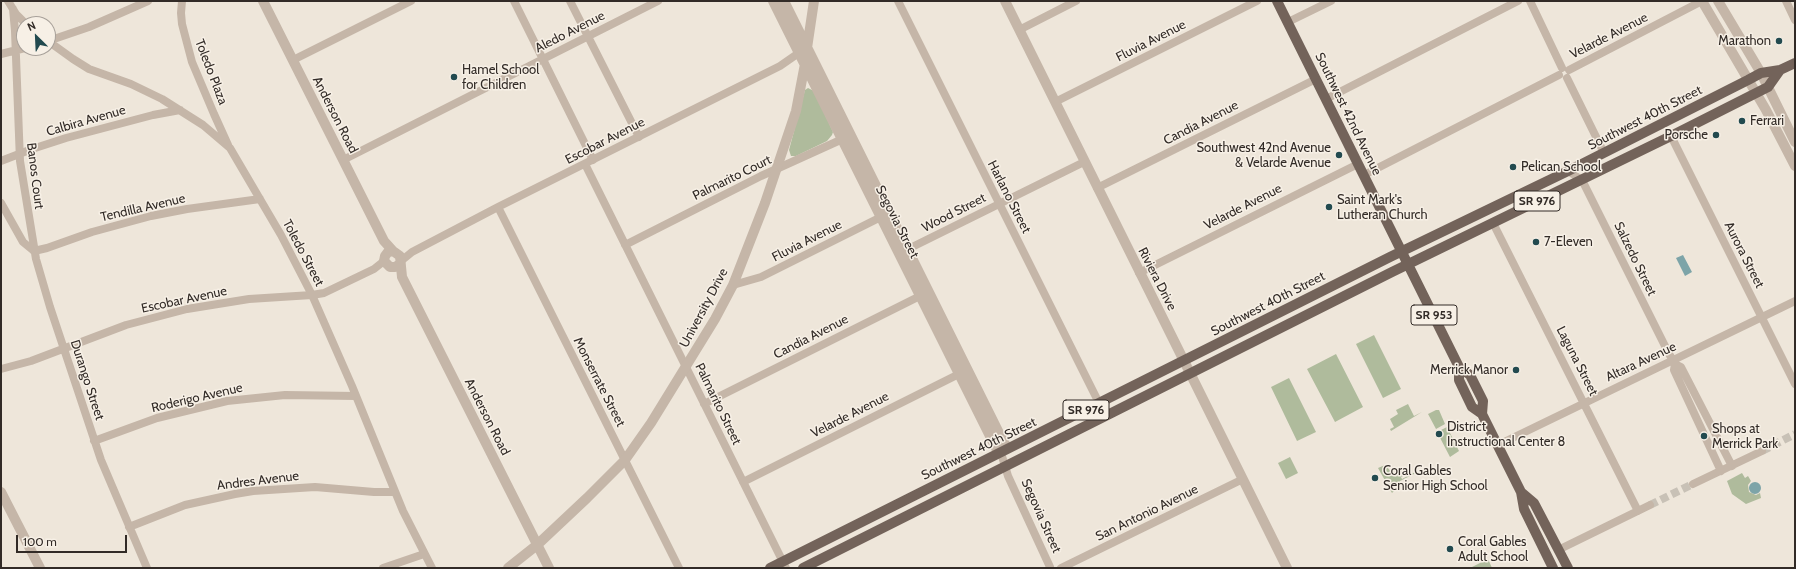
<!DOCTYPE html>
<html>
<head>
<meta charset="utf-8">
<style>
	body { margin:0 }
	#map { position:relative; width:1796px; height:569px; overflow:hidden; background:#eee6da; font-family:Cabin,sans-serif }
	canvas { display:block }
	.frame { position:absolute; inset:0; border:2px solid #322b27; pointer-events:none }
	.north { position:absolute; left:16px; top:16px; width:40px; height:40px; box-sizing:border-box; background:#f7f0e6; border:1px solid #a8a19a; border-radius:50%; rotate:336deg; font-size:11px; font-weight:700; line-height:16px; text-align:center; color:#322b27 }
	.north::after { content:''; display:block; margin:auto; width:14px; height:18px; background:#224a4f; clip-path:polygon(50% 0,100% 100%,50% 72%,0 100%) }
	.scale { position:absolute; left:16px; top:535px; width:111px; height:18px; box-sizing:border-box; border:2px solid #322b27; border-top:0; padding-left:5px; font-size:12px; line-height:14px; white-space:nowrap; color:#322b27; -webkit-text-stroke:3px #f7f0e6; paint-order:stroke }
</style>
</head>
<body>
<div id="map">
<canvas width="1796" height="569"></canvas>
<div class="frame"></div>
<div class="north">N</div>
<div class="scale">100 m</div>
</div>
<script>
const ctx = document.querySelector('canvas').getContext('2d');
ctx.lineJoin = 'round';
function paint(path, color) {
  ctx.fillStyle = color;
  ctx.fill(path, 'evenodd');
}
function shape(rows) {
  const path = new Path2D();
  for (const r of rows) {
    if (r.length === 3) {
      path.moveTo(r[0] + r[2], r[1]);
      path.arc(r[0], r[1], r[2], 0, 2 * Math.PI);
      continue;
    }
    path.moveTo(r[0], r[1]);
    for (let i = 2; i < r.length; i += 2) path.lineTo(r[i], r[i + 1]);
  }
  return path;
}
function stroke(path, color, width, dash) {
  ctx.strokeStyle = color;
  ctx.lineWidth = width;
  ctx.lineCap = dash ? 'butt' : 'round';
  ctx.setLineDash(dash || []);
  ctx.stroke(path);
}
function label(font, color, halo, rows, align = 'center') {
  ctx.font = font + ' Cabin,sans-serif';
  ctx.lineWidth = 3;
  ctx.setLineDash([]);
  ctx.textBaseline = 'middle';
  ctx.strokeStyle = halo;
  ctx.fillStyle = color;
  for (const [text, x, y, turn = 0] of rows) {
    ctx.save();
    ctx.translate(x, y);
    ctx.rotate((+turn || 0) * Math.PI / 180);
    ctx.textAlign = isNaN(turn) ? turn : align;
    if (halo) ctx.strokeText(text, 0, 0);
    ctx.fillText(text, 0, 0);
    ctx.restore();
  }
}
const green = shape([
	[808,88,814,91,833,132,832,135,827,141,796,156,791,156,789,150,805,90],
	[1374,335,1401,389,1383,398,1356,344],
	[1336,354,1363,407,1335,422,1307,369],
	[1289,378,1316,432,1297,441,1271,387],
	[1408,404,1414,416,1422,412,1391,431,1390,429,1394,427,1390,419,1398,414,1396,410],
	[1436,410,1439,410,1445,424,1436,429,1428,414],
	[1447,427,1459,451,1450,457,1437,432],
	[1290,457,1298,473,1286,479,1278,463],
	[1385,465,1396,477,1401,469,1412,472,1401,477,1402,479,1415,472,1416,473,1400,481,1398,486,1393,488,1394,491,1392,493,1378,468],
	[1742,473,1745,478,1748,476,1751,481,1748,485,1749,492,1756,495,1760,493,1761,498,1746,504,1732,494,1727,481],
	[1488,559,1492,568,1470,568]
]);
const water = shape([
	[1683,255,1692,272,1685,276,1676,258],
	[1755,488,6]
]);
const minorTunnel = shape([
	[1762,451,1795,434],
	[1650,505,1693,484]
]);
const minor = shape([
	[8,1,16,14,26,24],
	[182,1,181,13,182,24,192,62,214,114,228,145],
	[514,1,593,160],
	[570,1,639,137],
	[898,1,1099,403],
	[1530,1,1562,68],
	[1786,1,1795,20],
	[13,9,15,31,20,161,36,259,50,307,101,460,147,568],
	[1288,22,1331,1],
	[1019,30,1076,1],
	[48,41,73,59,89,69,131,84,162,99,203,125,230,148,281,235,312,295,352,386,403,511,432,568],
	[48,41,89,27,148,1],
	[1,54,25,48],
	[293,60,411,1],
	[1569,70,1702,1],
	[1567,78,1604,153],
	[1326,99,1518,1],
	[1055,102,1257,1],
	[1671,136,1795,384],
	[343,160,658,1],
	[1,161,32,149,66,138,153,115,180,110],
	[585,164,786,568],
	[1568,171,1582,180,1668,352,1675,364,1681,367,1732,466],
	[1364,175,1559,75],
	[1097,188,1316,79],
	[1,203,23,242,34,251],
	[498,207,679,568],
	[1493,223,1638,511],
	[625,245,761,176,847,137],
	[34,251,47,248,92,232,151,216,187,209,260,199],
	[902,252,1084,162],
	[401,261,412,252,498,207,780,66,803,50],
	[1139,273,1358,164],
	[733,285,761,277,885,215],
	[1675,364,1674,370,1721,471],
	[1,369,31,361,126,325,187,309,249,299,312,295,324,293,374,269,384,261],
	[704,404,924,294],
	[94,441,157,418,227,401,285,395,356,396],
	[1498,445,1795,301],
	[1001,453,1008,476,1050,567],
	[743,482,963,372],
	[1693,484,1762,451],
	[129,527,185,505,235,494,253,491,315,487,374,492,395,492],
	[1558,550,1650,505],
	[383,568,424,554],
	[1061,568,1243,479]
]);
const tertiary = shape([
	[263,1,384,241,393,251],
	[773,1,996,448,1001,453,1005,444,1003,441,784,1],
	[1005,1,1287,568],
	[1702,1,1766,110,1795,166],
	[1718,1,1761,73,1795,142],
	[807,48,814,1],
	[400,264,395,267,390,267,384,261,385,256,388,252,393,251,400,256,402,277,549,568],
	[1,492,40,568],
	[508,568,537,545,587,498,625,460,651,423,715,319,733,285,765,203,796,111,805,64]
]);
const primary = shape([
	[1277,1,1459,367,1470,375,1483,401,1482,414,1521,492,1524,509,1553,568],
	[1459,367,1459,380,1472,407,1482,414],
	[1521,492,1534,503,1568,568],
	[770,568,1390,257,1568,171,1748,80,1761,73,1780,70,1795,63],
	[803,568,1392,272,1671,136,1768,87,1780,70]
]);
const markers = [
	[1779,41,4,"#224a4f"],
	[454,77,4,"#224a4f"],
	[1742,121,4,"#224a4f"],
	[1716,135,4,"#224a4f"],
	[1339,155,4,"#224a4f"],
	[1513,167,4,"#224a4f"],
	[1329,207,4,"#224a4f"],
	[1536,242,4,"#224a4f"],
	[1516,370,4,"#224a4f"],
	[1439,434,4,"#224a4f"],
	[1704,436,4,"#224a4f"],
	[1375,478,4,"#224a4f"],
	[1450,549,4,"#224a4f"]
];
const shields = [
	[1537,201,46],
	[1434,315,46],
	[1086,410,46]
];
const shieldNames = [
	["SR 976",1537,201],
	["SR 953",1434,315],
	["SR 976",1086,410]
];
const streetNames = [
	["Aledo Avenue",570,32,-27],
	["Velarde Avenue",1609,36,-27],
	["Fluvia Avenue",1151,41,-27],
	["Toledo Plaza",211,72,69],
	["Southwest 42nd Avenue",1348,114,64],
	["Anderson Road",335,115,63],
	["Southwest 40th Street",1645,118,-27],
	["Calbira Avenue",86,121,-16],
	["Candia Avenue",1201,123,-27],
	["Escobar Avenue",605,141,-27],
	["Banos Court",35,176,83],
	["Palmarito Court",732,178,-26],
	["Harlano Street",1009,197,63],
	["Velarde Avenue",1243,207,-27],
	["Tendilla Avenue",143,208,-13],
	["Wood Street",954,213,-27],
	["Segovia Street",897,222,63],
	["Fluvia Avenue",807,241,-27],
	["Toledo Street",303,253,62],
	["Aurora Street",1744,255,63],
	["Salzedo Street",1635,259,64],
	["Riviera Drive",1157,279,63],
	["Escobar Avenue",184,300,-12],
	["Southwest 40th Street",1268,304,-27],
	["University Drive",704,308,-62],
	["Candia Avenue",811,337,-27],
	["Laguna Street",1577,361,63],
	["Altara Avenue",1641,362,-25],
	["Durango Street",87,380,72],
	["Monserrate Street",599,382,63],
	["Roderigo Avenue",197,398,-13],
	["Palmarito Street",718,404,64],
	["Velarde Avenue",850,415,-27],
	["Anderson Road",487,417,63],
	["Southwest 40th Street",979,449,-26],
	["Andres Avenue",258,481,-7],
	["San Antonio Avenue",1147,513,-26],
	["Segovia Street",1041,516,66]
];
const poiNames = [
	["Marathon",1771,41,"right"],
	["Hamel School",462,70],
	["for Children",462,85],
	["Ferrari",1750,121],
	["Porsche",1708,135,"right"],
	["Southwest 42nd Avenue",1331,148,"right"],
	["& Velarde Avenue",1331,163,"right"],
	["Pelican School",1521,167],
	["Saint Mark's",1337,200],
	["Lutheran Church",1337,215],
	["7-Eleven",1544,242],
	["Merrick Manor",1508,370,"right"],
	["District",1447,427],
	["Instructional Center 8",1447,442],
	["Shops at",1712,429],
	["Merrick Park",1712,444],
	["Coral Gables",1383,471],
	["Senior High School",1383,486],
	["Coral Gables",1458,542],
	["Adult School",1458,557]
];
paint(green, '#afbb9c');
paint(water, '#7da4a8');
stroke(minorTunnel, '#c8c1b6', 8, [8, 4]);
stroke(minor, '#c5b6a8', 8);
stroke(tertiary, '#c5b6a8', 10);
stroke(primary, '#73635a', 10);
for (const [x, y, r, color] of markers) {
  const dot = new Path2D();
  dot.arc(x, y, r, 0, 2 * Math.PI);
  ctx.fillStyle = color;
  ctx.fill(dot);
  stroke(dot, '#f7f0e6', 1.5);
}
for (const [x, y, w] of shields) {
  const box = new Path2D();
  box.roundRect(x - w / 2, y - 10, w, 20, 3);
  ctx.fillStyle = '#f7f0e6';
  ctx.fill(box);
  stroke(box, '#322b27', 1);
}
label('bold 12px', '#322b27', null, shieldNames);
label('13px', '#322b27', '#f7f0e6', streetNames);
label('13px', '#322b27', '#f7f0e6', poiNames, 'left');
</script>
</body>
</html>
